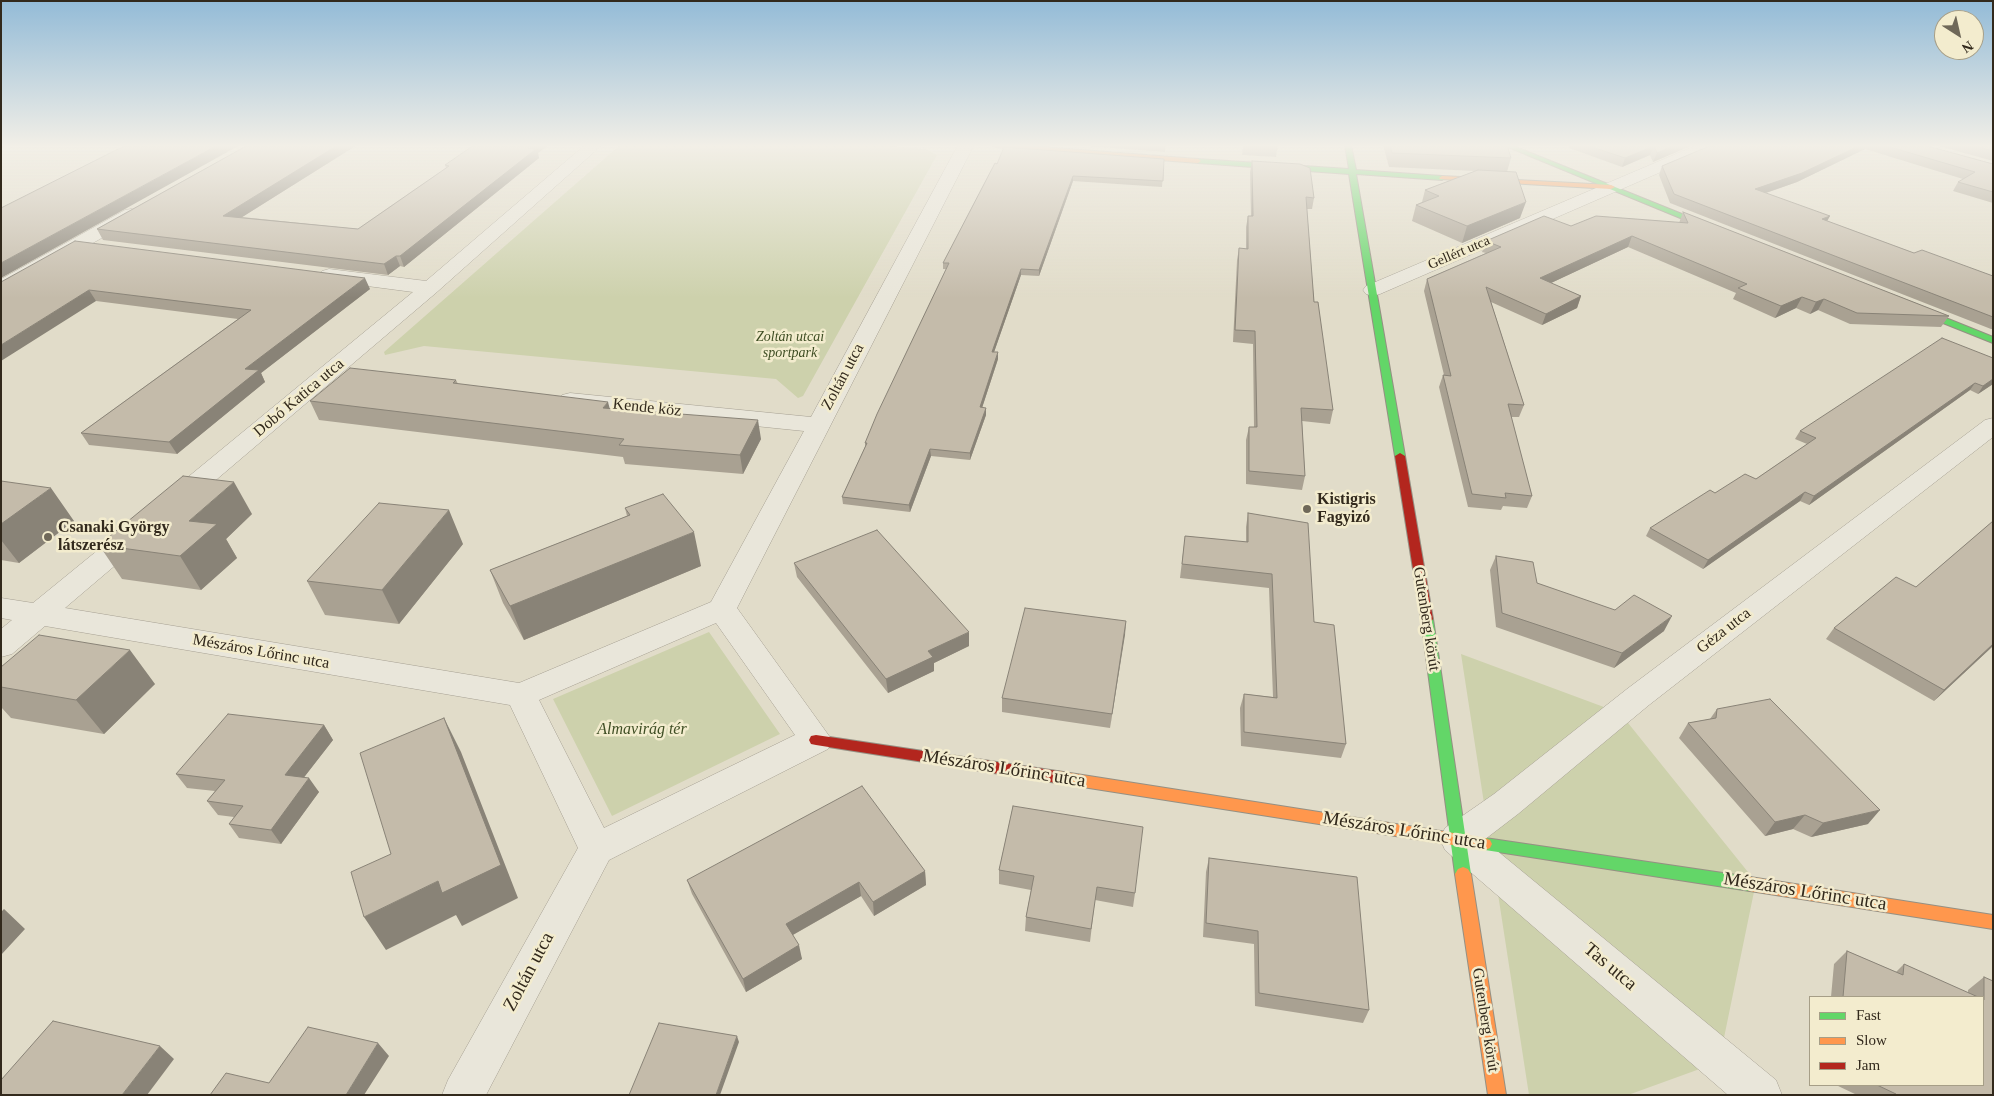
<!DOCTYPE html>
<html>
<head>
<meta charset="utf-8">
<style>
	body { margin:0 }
	#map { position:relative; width:1994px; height:1096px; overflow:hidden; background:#e1dcc9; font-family:"Times New Roman",serif }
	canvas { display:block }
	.frame { position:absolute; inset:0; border:2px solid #32291c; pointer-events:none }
	.legend { position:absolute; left:1809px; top:996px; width:175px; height:90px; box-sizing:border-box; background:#f3ecce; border:1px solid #a69e87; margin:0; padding:6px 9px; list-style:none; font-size:15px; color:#32291c }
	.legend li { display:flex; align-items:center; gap:10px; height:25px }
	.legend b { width:25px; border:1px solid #a69e87 }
	.north { position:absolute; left:1934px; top:10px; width:50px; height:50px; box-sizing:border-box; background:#f3ecce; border:1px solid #a69e87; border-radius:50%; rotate:145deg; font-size:14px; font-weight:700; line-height:20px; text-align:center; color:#32291c }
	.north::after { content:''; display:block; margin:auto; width:18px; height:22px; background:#6f6859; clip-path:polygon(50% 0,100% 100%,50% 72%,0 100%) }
</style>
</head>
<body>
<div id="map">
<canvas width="1994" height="1096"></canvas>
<div class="frame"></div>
<ul class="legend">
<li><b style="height:6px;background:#63d668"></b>Fast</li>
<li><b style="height:6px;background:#ff974d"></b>Slow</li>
<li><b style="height:6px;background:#b3261e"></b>Jam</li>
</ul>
<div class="north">N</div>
</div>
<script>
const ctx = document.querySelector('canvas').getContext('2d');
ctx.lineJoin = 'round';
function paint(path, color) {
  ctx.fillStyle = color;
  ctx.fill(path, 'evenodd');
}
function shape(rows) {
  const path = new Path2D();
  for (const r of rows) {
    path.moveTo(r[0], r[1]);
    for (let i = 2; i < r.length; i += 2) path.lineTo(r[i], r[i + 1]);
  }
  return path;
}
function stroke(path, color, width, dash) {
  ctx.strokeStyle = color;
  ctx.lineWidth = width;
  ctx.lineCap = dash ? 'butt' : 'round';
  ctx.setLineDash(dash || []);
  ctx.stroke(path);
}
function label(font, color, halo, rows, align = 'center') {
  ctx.font = font + ' "Times New Roman",serif';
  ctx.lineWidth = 5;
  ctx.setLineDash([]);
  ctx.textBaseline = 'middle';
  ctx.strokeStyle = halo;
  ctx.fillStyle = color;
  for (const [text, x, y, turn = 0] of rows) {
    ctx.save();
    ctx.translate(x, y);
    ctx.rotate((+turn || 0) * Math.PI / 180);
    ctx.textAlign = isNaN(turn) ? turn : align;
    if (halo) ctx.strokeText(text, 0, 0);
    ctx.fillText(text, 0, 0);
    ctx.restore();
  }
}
const green = shape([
	[620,145,877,145,926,149,937,155,803,396,798,398,776,379,424,346,385,355,384,352],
	[709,632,780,734,612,816,553,699],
	[1461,654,1620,713,1756,882,1719,1062,1628,1095,1529,1095]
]);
const street = shape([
	[585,145,602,145,437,292,183,508,174,510,165,508,161,502,165,496,413,292,329,281,322,279,319,275,322,271,329,269,426,281,585,145],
	[958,145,974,145,737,608,832,740,828,749,609,860,486,1095,442,1095,448,1080,578,848,510,705,45,626,12,654,1,657,1,629,12,620,1,618,1,598,33,603,125,528,135,525,145,528,149,534,145,540,65,608,519,683,711,602,804,431,570,407,562,405,558,400,562,395,570,393,811,417,958,145],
	[716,623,795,735,604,828,539,700,716,623],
	[1697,145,1718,145,1716,148,1380,294,1373,296,1366,294,1363,290,1366,286,1697,145],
	[131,209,137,210,140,214,137,218,8,291,1,293,1,279,125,210,131,209],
	[1993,418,1993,437,1649,705,1518,814,1484,840,1776,1080,1782,1095,1728,1095,1445,850,1440,839,1445,828,1494,794,1627,689,1985,420,1993,418]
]);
const fast = shape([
	[1345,145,1351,145,1356,170,1442,176,1445,178,1442,180,1356,174,1405,456,1400,459,1395,456,1349,174,1198,163,1195,161,1198,159,1349,169,1345,145],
	[1503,145,1511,145,1719,229,1712,231,1503,145],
	[1911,304,1993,337,1993,343,1908,309,1908,305,1911,304],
	[1427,615,1431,616,1433,619,1471,874,1468,879,1463,881,1458,879,1455,874,1421,619,1423,616,1427,615],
	[1485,838,1750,877,1755,879,1758,884,1755,889,1750,891,1485,850,1480,848,1478,844,1480,840,1485,838]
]);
const slow = shape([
	[992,145,1016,145,1198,159,1201,161,1198,163,995,147,992,145],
	[1442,176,1611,185,1615,187,1611,189,1440,179,1439,178,1442,176],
	[1057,771,1485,838,1490,840,1492,844,1490,848,1485,850,1057,783,1052,781,1050,777,1052,773,1057,771],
	[1463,867,1468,869,1471,874,1506,1095,1488,1095,1455,874,1458,869,1463,867],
	[1750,877,1993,915,1993,929,1750,891,1745,889,1742,884,1745,879,1750,877]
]);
const jam = shape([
	[1400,453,1405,456,1433,619,1431,622,1427,623,1423,622,1421,619,1395,456,1400,453],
	[816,735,1057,771,1062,773,1064,777,1062,781,1057,783,816,745,811,744,809,740,811,736,816,735]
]);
const wall = shape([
	[248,145,357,145,242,217,358,229,446,168,445,165,538,153,539,158,404,267,400,266,388,275,103,240,97,229],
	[1073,145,1166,145,1165,152],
	[1243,145,1278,145,1276,157,1242,155],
	[1383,145,1507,145,1511,158,1507,172,1520,218,1462,243,1412,221,1416,205,1422,202,1425,190,1475,171,1389,167],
	[1569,145,1693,145,1653,162,1650,155,1622,167,1569,148],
	[1712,145,1924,145,1993,164,1993,203,1953,191,1958,182,1963,179,1865,149,1797,182,1766,193,1827,221,1914,253,1993,276,1993,329,1991,329,1670,203,1659,175,1662,166],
	[1935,145,1993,145,1993,161],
	[1164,159,1162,187,1073,181,1039,276,1021,275,994,352,998,359,982,408,986,415,970,460,931,456,910,512,843,504,842,497,865,447,865,443,946,269,943,269,943,263,995,163],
	[1252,161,1314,198,1312,209,1307,209,1314,302,1333,410,1330,424,1302,421,1305,476,1302,490,1246,484,1246,440,1249,427,1254,427,1253,344,1233,342,1237,260,1239,248,1246,249,1246,227,1248,216,1251,216,1250,172],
	[1683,212,1949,316,1941,327,1850,324,1818,310,1810,314,1796,308,1775,318,1733,299,1736,293,1628,247,1551,283,1581,296,1577,308,1542,325,1491,302,1524,405,1519,417,1511,417,1532,496,1527,508,1503,506,1501,510,1468,507,1439,387,1443,375,1444,375,1424,291,1427,279,1486,253,1482,252,1486,241,1571,226,1679,223],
	[1,282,370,289,261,373,265,382,177,454,89,445,81,433,238,319,96,301],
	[1993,358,1993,384,1978,394,1970,390,1809,505,1800,501,1703,569,1646,536,1650,528,1715,493,1756,479,1807,444,1795,439,1800,431],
	[456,380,458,384,609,408,761,439,743,474,625,464,623,457,319,420,310,401],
	[1,481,74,521,19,563,1,560],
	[625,508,701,566,524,640,503,603,490,570,627,516],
	[1248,513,1314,622,1346,744,1341,758,1241,746,1240,708,1244,694,1273,697,1269,588,1180,578,1185,536,1246,542,1246,527],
	[252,514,226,539,237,558,201,590,122,579,99,545],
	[1993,521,1993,646,1934,701,1826,639,1834,628,1916,587],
	[463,544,399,624,325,615,307,581],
	[1496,556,1537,583,1664,631,1614,668,1496,627,1490,570],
	[794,563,969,646,934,663,934,671,888,693,797,577],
	[1126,621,1110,728,1002,712,1002,698],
	[1,667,155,684,104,734,11,718,1,707],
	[1717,709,1868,824,1811,837,1793,829,1765,836,1679,738,1688,723,1710,719],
	[324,725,333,740,304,777,319,792,281,844,239,838,229,824,234,817,218,815,207,801,215,791,187,788,176,774],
	[1013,806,1135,893,1133,907,1095,900,1090,942,1025,931,1026,917,1031,890,999,884,999,870],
	[1209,858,1369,1010,1363,1023,1255,1006,1254,944,1203,937,1206,872],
	[925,871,926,885,874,916,861,896,793,935,802,959,746,992,692,894,687,880],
	[1847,951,1896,972,1904,964,1968,993,1968,990,1984,977,1993,1095,1857,1095,1836,1085,1983,1085,1983,997,1831,997,1834,964]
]);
const shadedWall = shape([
	[1,145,9,145,1,148],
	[218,145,240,145,1,278,1,263],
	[338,145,357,145,228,226,223,216],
	[533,145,549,145,538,153,539,158,404,267,400,256],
	[1676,145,1693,145,1653,162,1657,153],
	[1861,145,1867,145,1865,149,1797,182,1751,198,1755,189],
	[1654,146,1650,155,1622,167,1625,158],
	[1073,176,1073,181,1039,276,1039,270],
	[1526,202,1520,218,1462,243,1467,226],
	[1830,216,1825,225,1822,219],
	[1632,236,1628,247,1536,290,1540,278],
	[396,256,400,266,388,275,384,264],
	[1021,269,1021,275,992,358,992,352],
	[365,278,370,289,261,373,265,382,177,454,169,442,245,369],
	[89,290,96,301,1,361,1,345],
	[1581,296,1577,308,1542,325,1546,314],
	[1802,297,1796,308,1775,318,1781,306],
	[1824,299,1818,310,1810,314,1816,302],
	[998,352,998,359,980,414,980,407],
	[1993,379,1993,384,1978,394,1983,386],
	[1975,383,1970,390,1809,505,1814,496],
	[608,402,613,421,603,408],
	[986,408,986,415,970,460,970,453],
	[758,420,761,439,743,474,740,455],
	[930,449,931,456,910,512,909,505],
	[234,482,252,514,226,539,237,558,201,590,180,556,189,521],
	[51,488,74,521,19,563,1,540,1,524],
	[1805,492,1800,501,1703,569,1708,560],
	[449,510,463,544,399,624,382,590],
	[694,532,701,566,524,640,510,606],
	[1672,616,1664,631,1614,668,1622,653],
	[1126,621,1125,635,1110,728,1112,714],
	[969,632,969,646,934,663,934,671,888,693,886,679,928,651],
	[1993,644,1993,646,1934,701,1944,690],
	[130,650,155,684,104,734,76,700],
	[444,718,461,752,518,898,462,926,456,915,386,950,364,917,438,881],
	[324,725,333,740,295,789,285,775],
	[309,778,319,792,281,844,271,830],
	[1880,810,1868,824,1811,837,1823,823],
	[1805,815,1793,829,1765,836,1775,822],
	[925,871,926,885,874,916,873,902],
	[859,882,861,896,789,937,786,924],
	[4,909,25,929,1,955,1,912],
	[799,945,802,959,746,992,743,979],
	[737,1036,739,1042,720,1095,716,1095],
	[378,1043,389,1056,364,1095,346,1095],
	[160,1046,174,1059,147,1095,122,1095]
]);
const building = shape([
	[126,145,218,145,1,263,1,208,126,145],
	[248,145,338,145,223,216,358,229,449,166,445,165,474,145,533,145,528,148,536,149,400,256,396,256,384,264,97,229,248,145],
	[1390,145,1507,145,1511,158,1392,153,1390,145],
	[1586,145,1676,145,1657,153,1654,146,1625,158,1586,145],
	[1712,145,1861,145,1802,173,1755,189,1830,216,1822,219,1914,253,1922,250,1993,276,1993,317,1674,194,1662,166,1712,145],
	[1883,145,1924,145,1993,164,1993,192,1958,182,1975,172,1883,145],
	[1971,145,1993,145,1993,151,1971,145],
	[1004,147,1164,159,1163,181,1073,176,1039,270,1021,269,992,352,998,352,980,407,986,408,970,453,930,449,909,505,842,497,867,443,865,443,877,414,949,263,943,263,995,163,997,164,1004,147],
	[1252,161,1300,164,1310,168,1314,198,1306,197,1314,302,1318,302,1333,410,1301,408,1305,476,1249,471,1249,427,1257,427,1255,331,1235,330,1239,248,1248,249,1248,216,1253,216,1252,161],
	[1478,170,1516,172,1526,202,1467,226,1416,205,1439,196,1425,190,1478,170],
	[1683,212,1949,316,1857,313,1824,299,1816,302,1802,297,1781,306,1738,288,1747,284,1632,236,1540,278,1581,296,1546,314,1486,287,1524,405,1508,404,1532,496,1505,493,1506,498,1472,494,1443,375,1451,376,1427,279,1501,247,1486,241,1544,216,1571,226,1596,216,1688,223,1683,212],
	[75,241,365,278,245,369,259,370,169,442,81,433,251,310,89,290,1,345,1,282,75,241],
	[1942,338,1993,358,1993,379,1983,386,1975,383,1814,496,1805,492,1708,560,1650,528,1710,490,1715,493,1745,474,1756,479,1816,438,1800,431,1942,338],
	[350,368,456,380,453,383,608,402,603,408,758,420,740,455,619,445,624,439,310,401,350,368],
	[183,476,234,482,189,521,217,524,180,556,99,545,183,476],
	[1,481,51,488,1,524,1,481],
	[663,494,694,532,510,606,490,570,630,515,625,508,663,494],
	[379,503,449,510,382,590,307,581,379,503],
	[1248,513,1308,523,1314,622,1334,625,1346,744,1244,732,1244,694,1277,698,1272,574,1182,564,1185,536,1248,542,1248,513],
	[1993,521,1993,644,1944,690,1834,628,1896,577,1916,587,1993,521],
	[877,530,969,632,928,651,933,657,886,679,794,563,877,530],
	[1496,556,1533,562,1537,583,1615,610,1634,595,1672,616,1622,653,1502,613,1496,556],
	[1025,608,1126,621,1112,714,1002,698,1025,608],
	[39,635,130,650,76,700,1,687,1,667,39,635],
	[1770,699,1880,810,1823,823,1805,815,1775,822,1688,723,1716,718,1717,709,1770,699],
	[228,714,324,725,285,775,309,778,271,830,229,824,243,806,207,801,225,780,176,774,228,714],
	[444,718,501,865,442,893,438,881,364,917,351,872,391,854,360,753,444,718],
	[862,786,925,871,873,902,859,882,786,924,799,945,743,979,687,880,862,786],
	[1013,806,1143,827,1135,893,1097,887,1091,929,1026,917,1034,876,999,870,1013,806],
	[1209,858,1357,877,1369,1010,1259,993,1258,931,1206,923,1209,858],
	[1847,951,1903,975,1904,964,1978,997,1843,997,1847,951],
	[1984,977,1993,981,1993,1095,1896,1095,1896,1094,1877,1085,1983,1085,1983,999,1984,1000,1984,977],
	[53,1021,160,1046,122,1095,1,1095,1,1080,53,1021],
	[659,1023,737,1036,716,1095,629,1095,659,1023],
	[308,1027,378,1043,346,1095,210,1095,226,1073,269,1083,308,1027]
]);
const markers = [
	[1307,509,5,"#6f6859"],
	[48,537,5,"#6f6859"]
];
const farStreetnames = [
	["Gellért utca",1459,253,-23]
];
const farParknames = [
	["Zoltán utcai",790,337],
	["sportpark",790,353]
];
const streetNames = [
	["Zoltán utca",843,377,-62],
	["Dobó Katica utca",299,398,-40],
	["Kende köz",647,408,6],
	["Gutenberg körút",1426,619,81],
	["Géza utca",1724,631,-38],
	["Mészáros Lőrinc utca",261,652,10],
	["Gutenberg körút",1485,1020,81]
];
const poiNames = [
	["Kistigris",1317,500],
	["Fagyizó",1317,518],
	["Csanaki György",58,528],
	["látszerész",58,546]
];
const parkNames = [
	["Almavirág tér",642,730]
];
const nearStreetnames = [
	["Mészáros Lőrinc utca",1004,769,9],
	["Mészáros Lőrinc utca",1404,831,9],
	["Mészáros Lőrinc utca",1805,892,9],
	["Tas utca",1610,967,40],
	["Zoltán utca",529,972,-62]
];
paint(green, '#cdd1ac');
stroke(street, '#a6a093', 1);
stroke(fast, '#959083', 2);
stroke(slow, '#959083', 2);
stroke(jam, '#959083', 2);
paint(street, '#e9e6da');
paint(fast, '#63d668');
paint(slow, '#ff974d');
paint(jam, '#b3261e');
paint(wall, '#a9a192');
paint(shadedWall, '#898377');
paint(building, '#c4bbaa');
stroke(building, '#898377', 1);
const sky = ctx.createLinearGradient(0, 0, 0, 298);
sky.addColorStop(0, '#93bbd7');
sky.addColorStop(0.49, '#f2efe7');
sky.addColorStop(1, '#f2efe700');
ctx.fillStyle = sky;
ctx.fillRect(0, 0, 1994, 298);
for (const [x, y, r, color] of markers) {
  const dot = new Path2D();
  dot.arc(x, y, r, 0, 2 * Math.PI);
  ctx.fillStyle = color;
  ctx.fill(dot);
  stroke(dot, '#f3ecce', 2);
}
label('14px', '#32291c', '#f3ecce', farStreetnames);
label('italic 14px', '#3f4e24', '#f3ecce', farParknames);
label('16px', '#32291c', '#f3ecce', streetNames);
label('bold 16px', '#32291c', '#f3ecce', poiNames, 'left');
label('italic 16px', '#3f4e24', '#f3ecce', parkNames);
label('19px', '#32291c', '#f3ecce', nearStreetnames);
</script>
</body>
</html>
